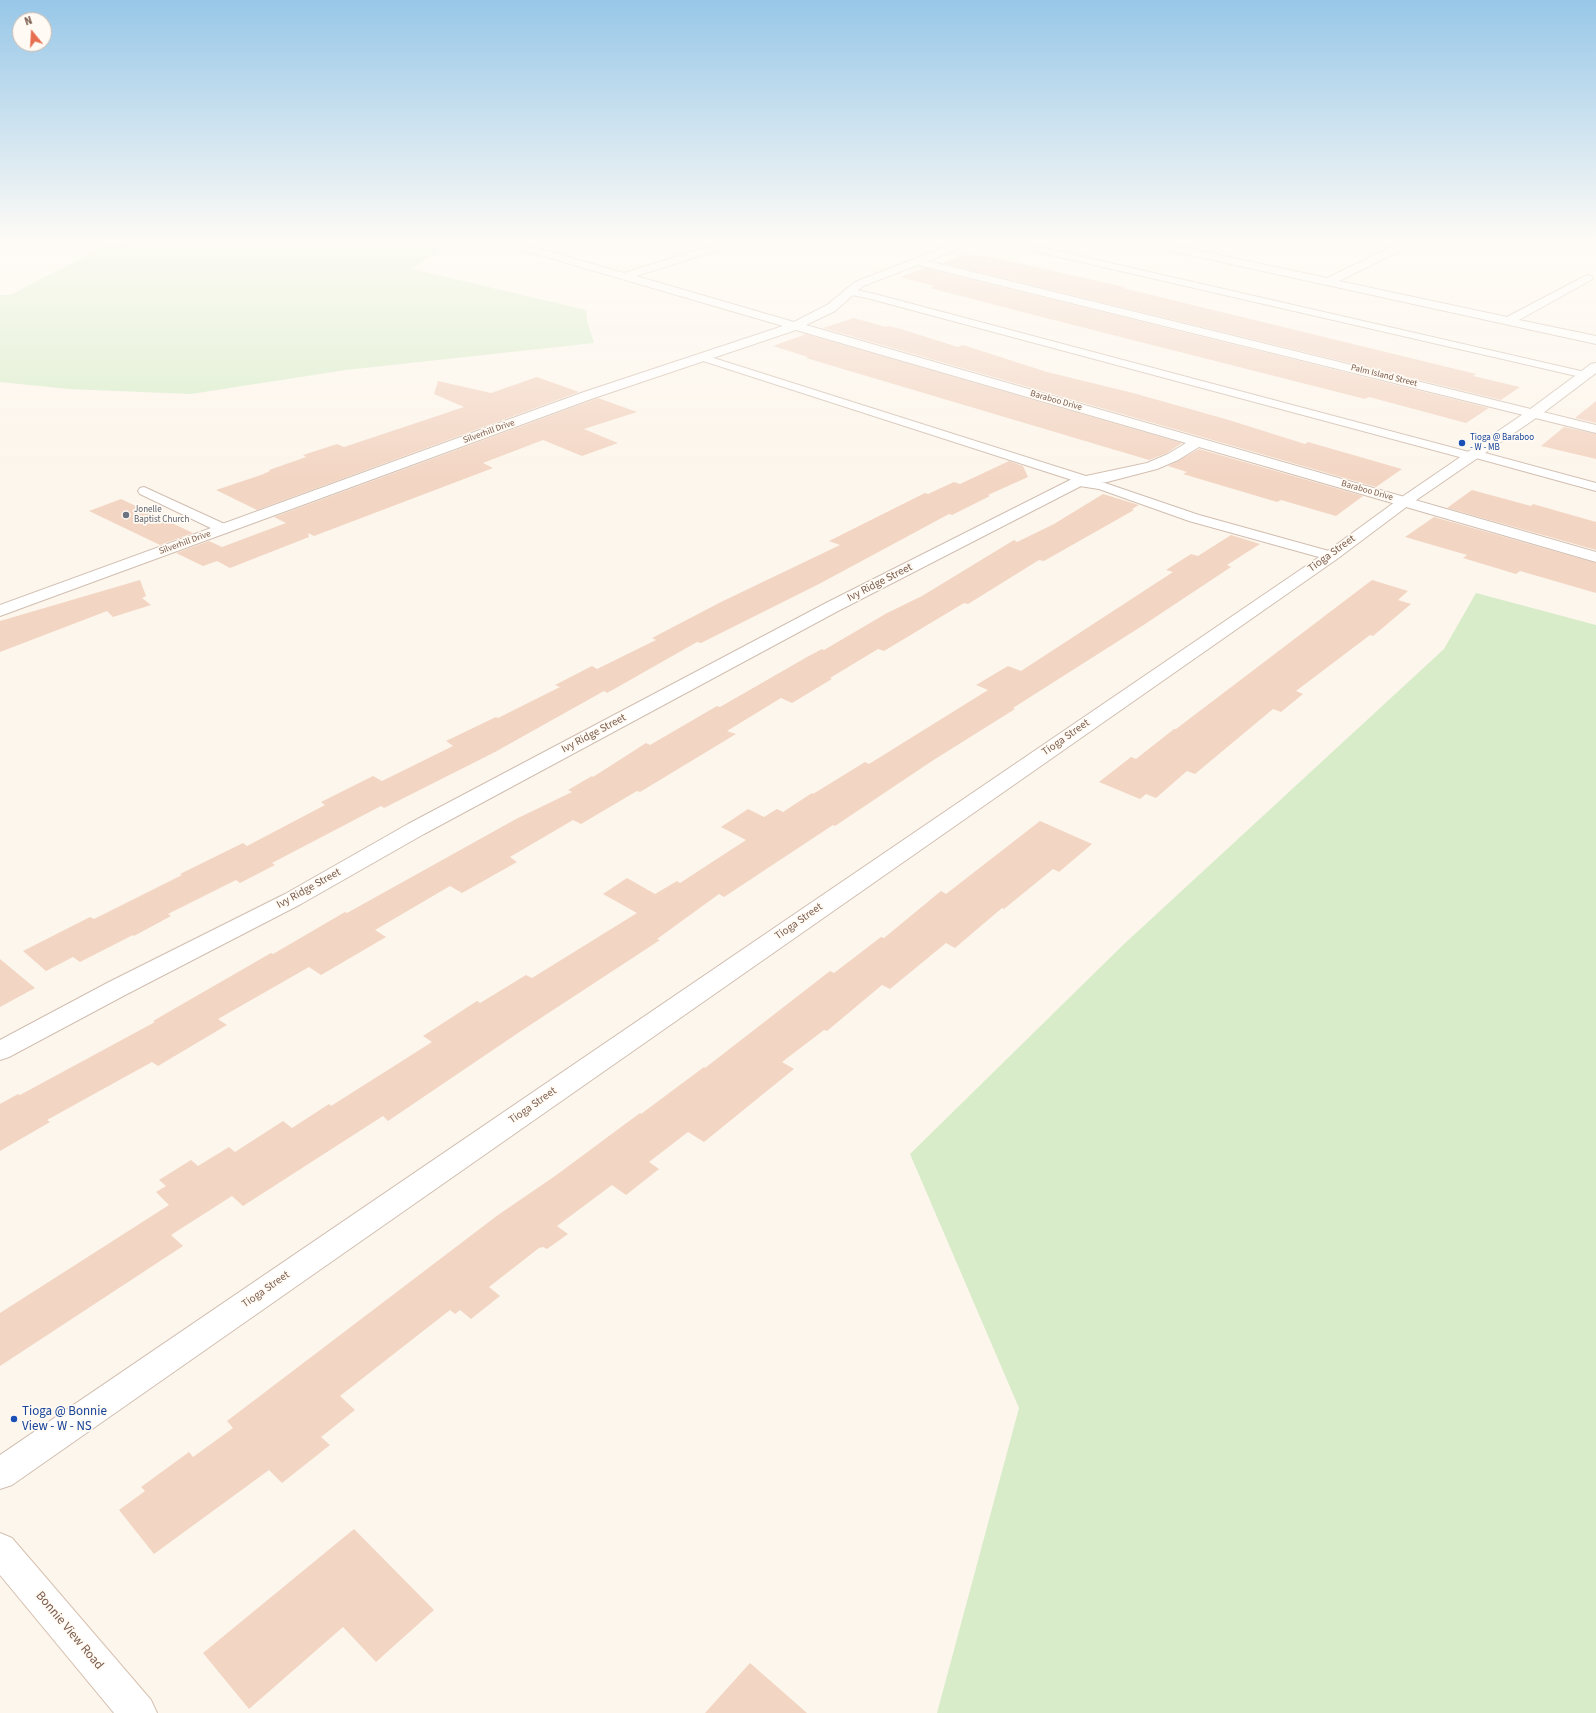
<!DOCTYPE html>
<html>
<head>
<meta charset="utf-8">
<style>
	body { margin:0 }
	#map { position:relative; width:1596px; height:1713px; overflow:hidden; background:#fdf6ec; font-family:"Source Sans 3",sans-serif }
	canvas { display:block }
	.north { position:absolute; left:12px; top:12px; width:40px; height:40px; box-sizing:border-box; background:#fffaf3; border:1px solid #cabbb1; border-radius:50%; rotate:342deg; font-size:11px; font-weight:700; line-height:16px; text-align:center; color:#7a5c4d }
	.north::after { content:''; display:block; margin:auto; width:14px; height:18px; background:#e76f51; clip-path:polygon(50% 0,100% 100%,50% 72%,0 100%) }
</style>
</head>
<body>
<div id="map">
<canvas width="1596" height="1713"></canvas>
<div class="north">N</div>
</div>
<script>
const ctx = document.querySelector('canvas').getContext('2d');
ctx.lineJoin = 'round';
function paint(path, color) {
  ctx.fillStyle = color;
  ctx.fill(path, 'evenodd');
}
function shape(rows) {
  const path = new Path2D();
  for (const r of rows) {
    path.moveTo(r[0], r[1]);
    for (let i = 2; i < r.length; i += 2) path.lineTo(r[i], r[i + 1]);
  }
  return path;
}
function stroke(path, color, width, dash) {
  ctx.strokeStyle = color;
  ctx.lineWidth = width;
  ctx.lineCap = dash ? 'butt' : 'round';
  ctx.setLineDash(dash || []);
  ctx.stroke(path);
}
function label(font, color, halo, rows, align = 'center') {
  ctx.font = font + ' "Source Sans 3",sans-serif';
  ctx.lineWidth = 3.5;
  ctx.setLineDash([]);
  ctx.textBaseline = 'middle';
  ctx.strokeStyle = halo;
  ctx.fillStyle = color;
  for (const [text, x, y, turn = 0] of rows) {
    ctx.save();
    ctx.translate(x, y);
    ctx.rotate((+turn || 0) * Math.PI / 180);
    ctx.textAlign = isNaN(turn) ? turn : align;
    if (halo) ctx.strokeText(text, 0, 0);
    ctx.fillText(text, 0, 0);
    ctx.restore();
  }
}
const green = shape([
	[143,240,470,240,447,246,412,269,586,310,587,320,594,343,346,370,191,394,68,389,0,382,0,295,10,295,111,243],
	[1476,593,1596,625,1596,1713,937,1713,1019,1408,910,1154,1123,945,1444,649]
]);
const building = shape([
	[966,254,977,256,981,255,1125,287,1123,288,1476,374,1473,376,1520,387,1501,400,941,263],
	[925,268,1489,408,1466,423,1369,397,1365,399,1030,314,930,288,934,286,900,277],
	[854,318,886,327,888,326,901,329,958,347,963,345,1047,372,1133,393,1229,420,1305,444,1308,442,1402,469,1376,487,823,328],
	[806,334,1182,443,1167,453,1149,460,806,358,808,357,773,346],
	[537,377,579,392,257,510,216,490,261,475,270,471,269,470,306,457,303,455,337,444,344,447,464,407,434,394,438,381,491,393],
	[598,398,637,412,584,429,618,443,582,456,543,440,483,463,493,468,314,536,308,533,309,537,230,568,217,561,203,566,176,553,209,541,222,547,286,523,274,517],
	[1596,401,1596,423,1575,418],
	[1564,427,1596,434,1596,459,1541,446],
	[1199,449,1363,496,1336,516,1281,500,1277,502,1183,474,1187,472,1168,466],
	[1009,461,1023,466,1028,477,988,495,990,496,952,515,949,514,819,584,701,643,697,642,616,688,607,693,604,691,495,752,384,808,381,806,272,863,275,865,240,883,236,880,168,914,171,916,134,936,133,935,80,962,73,957,46,971,23,951,90,917,94,919,182,875,180,874,243,843,247,846,325,805,321,802,373,776,382,781,453,746,446,741,496,717,498,718,560,687,555,685,592,666,597,669,656,640,652,638,721,602,840,545,829,541,925,493,928,494,954,482,960,484],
	[1472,490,1531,506,1533,504,1596,522,1596,550,1447,508],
	[1103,494,1139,505,1132,509,1134,510,1044,561,1039,560,968,604,964,603,884,651,878,649,830,678,832,679,792,703,781,698,727,731,736,734,640,792,637,791,581,824,573,820,510,857,517,862,462,893,450,886,375,930,386,937,321,975,309,967,218,1019,227,1025,158,1066,152,1062,47,1120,50,1122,0,1151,0,1104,18,1094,20,1095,155,1022,153,1021,271,953,273,954,345,912,347,913,516,819,572,792,568,790,592,776,593,777,646,743,650,745,717,706,720,707,807,657,822,649,824,650,887,613,922,596,1014,540,1017,542,1054,524],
	[121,499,193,533,160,545,89,511],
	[1434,517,1596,563,1596,593,1520,571,1516,574,1463,558,1467,555,1405,537],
	[1231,535,1260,544,1227,565,1231,567,1142,626,1013,708,1015,709,932,761,835,826,833,825,724,897,719,894,657,939,660,940,521,1031,388,1121,383,1116,243,1206,232,1196,171,1235,183,1246,0,1366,0,1313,169,1205,156,1192,166,1186,159,1180,191,1160,198,1166,229,1147,235,1152,283,1121,292,1128,329,1104,331,1106,432,1042,423,1036,477,1001,480,1003,526,975,532,978,637,913,603,894,627,878,655,894,677,881,680,883,746,840,721,827,748,809,764,817,777,809,783,812,812,793,813,794,865,762,869,764,988,690,976,685,1008,666,1021,671,1173,572,1166,570,1191,554,1198,556],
	[140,580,146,596,142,598,151,605,113,617,107,611,0,652,0,621],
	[1372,580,1408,591,1398,600,1411,604,1373,636,1370,635,1296,691,1303,694,1281,712,1273,709,1195,774,1187,771,1156,798,1146,794,1140,799,1099,782,1131,757,1136,759,1174,729,1176,729],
	[1040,821,1092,844,1059,872,1053,869,1004,909,1002,908,955,948,946,943,890,989,882,985,827,1031,824,1030,782,1062,794,1069,704,1142,688,1132,649,1162,659,1169,626,1195,612,1185,557,1226,568,1234,547,1249,543,1247,539,1248,489,1287,500,1296,471,1319,460,1310,455,1314,450,1310,340,1396,355,1410,321,1437,330,1445,282,1483,269,1470,154,1554,119,1510,145,1491,141,1487,189,1452,193,1457,233,1428,227,1421,498,1215,555,1176,640,1113,641,1114,704,1067,705,1068,830,971,834,973,881,937,884,938,941,891,946,894],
	[0,959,35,988,0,1007],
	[354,1529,434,1610,376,1662,343,1627,249,1709,203,1653],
	[750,1663,807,1713,705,1713]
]);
const service = shape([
	[995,240,1010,240,1585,372,1590,375,1585,378,999,243,995,240],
	[849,289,871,293,1469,452,1474,450,1596,483,1596,491,1476,458,1471,460,1467,459,867,298,846,294,844,292,849,289],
	[701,354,1089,477,1091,481,1105,483,1199,515,1336,553,1338,556,1336,559,1331,560,1326,559,1189,521,1099,489,1073,485,1071,482,1072,480,697,359,696,357,701,354],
	[144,487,229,526,231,529,229,532,224,533,219,532,140,494,138,491,140,488,144,487]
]);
const minor = shape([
	[730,240,746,240,745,242,636,276,794,322,827,305,855,282,962,240,976,240,975,242,928,261,1596,425,1596,433,918,265,863,286,835,311,806,325,1596,552,1596,562,1199,447,1178,460,1157,469,1107,482,1081,486,838,611,424,834,301,904,127,994,9,1057,0,1060,0,1040,109,982,285,894,408,824,826,603,1072,479,1147,463,1168,454,1186,443,796,330,594,398,0,616,0,605,584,392,783,326,512,247,511,245,516,242,624,273,730,240],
	[1130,240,1149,240,1327,278,1406,240,1419,240,1418,242,1339,281,1507,317,1587,275,1591,276,1593,278,1591,280,1519,320,1596,336,1596,344,1135,243,1131,242,1130,240]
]);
const tertiary = shape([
	[1596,363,1596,373,1539,416,1409,505,1337,559,12,1485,0,1489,0,1455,1325,553,1399,499,1529,410,1591,364,1596,363]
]);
const secondary = shape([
	[0,1533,12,1538,151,1700,157,1713,114,1713,0,1575,0,1533]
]);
const markers = [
	[1462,443,4,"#1a4fb4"],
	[126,515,4,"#6b7280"],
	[14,1419,4,"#1a4fb4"]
];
const farStreetnames = [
	["Palm Island Street",1384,376,14],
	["Baraboo Drive",1056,401,16],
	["Silverhill Drive",489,432,-20],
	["Baraboo Drive",1367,491,16],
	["Silverhill Drive",185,543,-20]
];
const farTransitnames = [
	["Tioga @ Baraboo",1470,438],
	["- W - MB",1470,448]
];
const farWorshipnames = [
	["Jonelle",134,510],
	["Baptist Church",134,520]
];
const streetNames = [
	["Tioga Street",1332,554,-36],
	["Ivy Ridge Street",880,583,-27],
	["Ivy Ridge Street",594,734,-28],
	["Tioga Street",1066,738,-35],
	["Ivy Ridge Street",309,889,-29],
	["Tioga Street",799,922,-35],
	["Tioga Street",533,1106,-35],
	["Tioga Street",266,1290,-35]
];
const nearTransitnames = [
	["Tioga @ Bonnie",22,1412],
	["View - W - NS",22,1427]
];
const nearStreetnames = [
	["Bonnie View Road",69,1631,50]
];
paint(green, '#d8ecc9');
paint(building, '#f3d5c3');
stroke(service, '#d1beb0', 2);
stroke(minor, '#d1beb0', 2);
stroke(tertiary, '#d1beb0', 2);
stroke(secondary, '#d6c0b0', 2);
paint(service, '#fff');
paint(minor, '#fff');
paint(tertiary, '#fff');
paint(secondary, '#fff');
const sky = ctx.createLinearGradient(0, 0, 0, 480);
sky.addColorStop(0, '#97c7e8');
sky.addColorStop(0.5, '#fefbf6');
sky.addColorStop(1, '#fefbf600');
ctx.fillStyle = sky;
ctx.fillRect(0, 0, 1596, 480);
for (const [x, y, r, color] of markers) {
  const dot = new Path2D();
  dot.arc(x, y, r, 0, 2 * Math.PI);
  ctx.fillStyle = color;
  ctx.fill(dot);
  stroke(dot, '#fffaf3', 1.5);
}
label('9px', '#7a5c4d', '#fffaf3', farStreetnames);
label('9px', '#164399', '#fffaf3', farTransitnames, 'left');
label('9px', '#5b616d', '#fffaf3', farWorshipnames, 'left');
label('11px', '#7a5c4d', '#fffaf3', streetNames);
label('13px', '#164399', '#fffaf3', nearTransitnames, 'left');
label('13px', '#7a5c4d', '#fffaf3', nearStreetnames);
</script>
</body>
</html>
